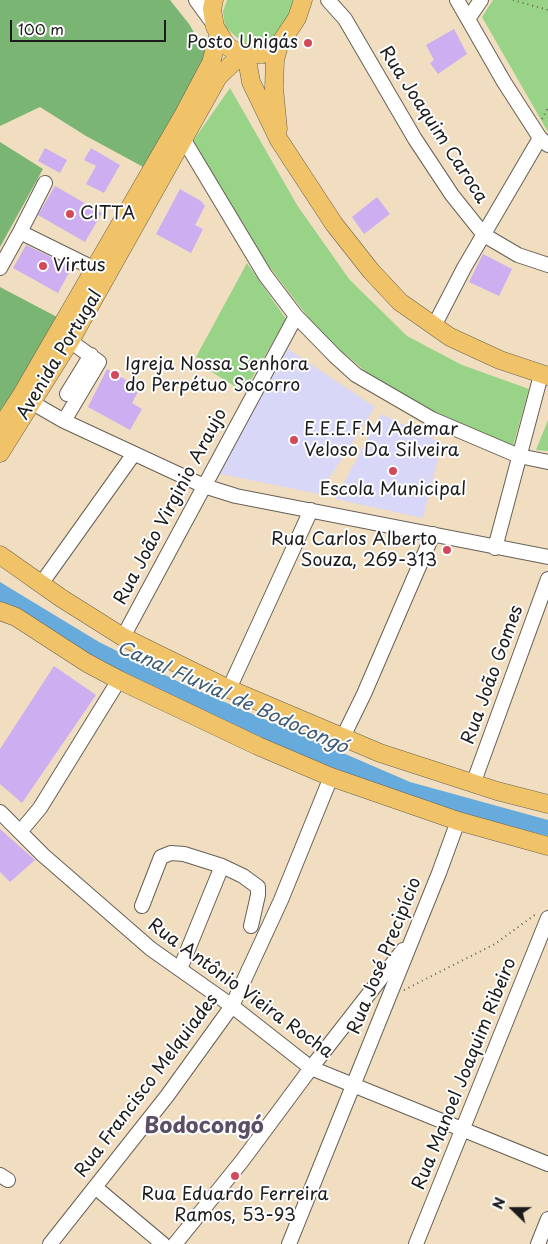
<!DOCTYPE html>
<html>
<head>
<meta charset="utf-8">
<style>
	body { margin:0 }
	#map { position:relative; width:548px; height:1244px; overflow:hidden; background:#f1dec0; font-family:"Playpen Sans",sans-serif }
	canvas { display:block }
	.north { position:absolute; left:488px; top:1184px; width:50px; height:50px; -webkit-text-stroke:4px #fff; paint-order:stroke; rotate:292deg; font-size:14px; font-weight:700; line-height:20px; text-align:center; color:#1c1c1c }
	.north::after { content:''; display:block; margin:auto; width:18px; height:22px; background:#1c1c1c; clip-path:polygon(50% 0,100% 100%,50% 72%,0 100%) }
	.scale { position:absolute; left:10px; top:20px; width:156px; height:22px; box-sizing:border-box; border:2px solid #1c1c1c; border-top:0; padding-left:6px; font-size:15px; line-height:18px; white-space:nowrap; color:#1c1c1c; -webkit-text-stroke:4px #fff; paint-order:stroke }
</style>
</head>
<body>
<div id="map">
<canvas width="548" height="1244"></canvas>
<div class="north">N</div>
<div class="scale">100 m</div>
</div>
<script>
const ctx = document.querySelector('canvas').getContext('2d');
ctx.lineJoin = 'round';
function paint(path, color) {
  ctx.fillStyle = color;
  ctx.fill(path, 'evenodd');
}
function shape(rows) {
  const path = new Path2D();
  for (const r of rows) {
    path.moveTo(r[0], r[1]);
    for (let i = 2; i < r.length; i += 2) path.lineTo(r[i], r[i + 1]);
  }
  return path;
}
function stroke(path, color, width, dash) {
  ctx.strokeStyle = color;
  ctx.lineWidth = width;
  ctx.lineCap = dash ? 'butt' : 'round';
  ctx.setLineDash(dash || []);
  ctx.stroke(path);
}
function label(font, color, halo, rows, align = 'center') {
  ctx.font = font + ' "Playpen Sans",sans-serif';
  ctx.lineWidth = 4;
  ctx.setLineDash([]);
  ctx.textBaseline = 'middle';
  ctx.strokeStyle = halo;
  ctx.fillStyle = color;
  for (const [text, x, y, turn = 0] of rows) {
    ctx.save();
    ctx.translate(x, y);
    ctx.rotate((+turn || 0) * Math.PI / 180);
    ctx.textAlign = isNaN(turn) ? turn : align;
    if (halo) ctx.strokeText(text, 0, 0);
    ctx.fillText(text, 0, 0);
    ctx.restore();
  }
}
const built = shape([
	[288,349,375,407,319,494,216,473],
	[381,414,442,443,423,518,335,499]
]);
const green = shape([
	[227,0,296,0,296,8,276,39,258,46,241,41,225,27,223,11],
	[493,0,548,0,548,132,482,17],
	[230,88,297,205,349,279,407,336,462,365,529,389,513,446,441,415,382,385,321,334,265,261,193,141],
	[247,263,286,319,244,392,207,369,209,364,196,357],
	[548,420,548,451,536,450]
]);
const forest = shape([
	[0,0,170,0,189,24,208,56,147,169,86,136,40,107,0,126],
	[0,142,43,169,0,247],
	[0,287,57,317,0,420]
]);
const water = shape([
	[0,582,99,642,183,684,410,782,548,820,548,836,404,799,170,700,0,606]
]);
const building = shape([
	[454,29,467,54,438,74,430,63,434,60,426,45],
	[45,148,67,160,60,173,38,161],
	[91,148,120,165,104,193,86,184,96,166,84,160],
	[55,186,102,213,85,242,38,215],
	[180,189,201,201,205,206,195,225,203,229,191,253,156,234],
	[377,197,390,214,364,234,352,217],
	[26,245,72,267,58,293,13,268],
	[483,254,512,269,499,296,469,282],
	[107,369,140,388,132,403,142,409,130,430,88,407],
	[54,666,96,695,22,803,0,784,0,749],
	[0,829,35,860,10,882,0,872]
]);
const path = shape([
	[513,0,548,10],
	[542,119,548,108],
	[404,990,495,944,536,914]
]);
const minor = shape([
	[196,0,215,26],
	[328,0,345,19,415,139,452,195,484,235,518,255,548,265],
	[457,0,504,82,540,138,548,145],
	[468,19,481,0],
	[184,140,265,275,296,316,335,356,356,375,432,419,519,456,548,462],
	[45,183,20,232,93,268],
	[0,268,20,232],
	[434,326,464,268,540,138],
	[67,394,91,355],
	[24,398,64,421,204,486,236,496,548,557],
	[64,421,99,362,70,341],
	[495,548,541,375],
	[41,584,133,455],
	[123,637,296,316],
	[229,689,311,510],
	[342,739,364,694,433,534],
	[473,784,548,579],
	[0,812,43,855,151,949,232,1006,311,1068,548,1164],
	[20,832,40,808,119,680],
	[142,906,161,857,171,853,184,854,222,866,243,876,258,887,258,895,251,926],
	[180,969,222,866],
	[0,1175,8,1180],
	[95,1187,163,1244],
	[50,1244,167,1096,232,1006,281,900,331,777],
	[175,1244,242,1161,311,1068,403,950],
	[289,1244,439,873,458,821],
	[416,1244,548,918],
	[538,1244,548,1219]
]);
const major = shape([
	[214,0,212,9,215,27,227,46,235,51,255,54,263,54,279,45,297,18,303,0],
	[246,54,251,82,279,140,334,224,371,271,400,302,450,337,500,360,548,376],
	[278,129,274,88,275,60,279,45],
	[0,428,21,396,184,114,211,63,219,33],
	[0,453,70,341,218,77,243,53],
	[0,555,61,598,123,637,229,689,380,753,497,791,548,804],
	[0,611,16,617,87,663,119,680,258,746,331,777,458,821,548,846]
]);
const markers = [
	[308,43,5,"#d1495b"],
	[70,214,5,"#d1495b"],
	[43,266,5,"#d1495b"],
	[115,375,5,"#d1495b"],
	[294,440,5,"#d1495b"],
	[393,471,5,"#d1495b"],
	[447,550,5,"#d1495b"],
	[235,1176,5,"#d1495b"]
];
const poiNames = [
	["Posto Unigás",298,43,"right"],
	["CITTA",80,214],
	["Virtus",53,266],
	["Igreja Nossa Senhora",125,365],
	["do Perpétuo Socorro",125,386],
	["E.E.E.F.M Ademar",304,430],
	["Veloso Da Silveira",304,451],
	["Escola Municipal",393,490,"center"],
	["Rua Carlos Alberto",437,540,"right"],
	["Souza, 269-313",437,561,"right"],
	["Rua Eduardo Ferreira",235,1195,"center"],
	["Ramos, 53-93",235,1216,"center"]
];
const streetNames = [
	["Rua Joaquim Caroca",433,125,57],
	["Avenida Portugal",60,355,-59],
	["Rua João Virginio Araujo",171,507,-62],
	["Rua João Gomes",493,675,-70],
	["Rua José Precipício",385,956,-68],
	["Rua Antônio Vieira Rocha",240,989,36],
	["Rua Manoel Joaquim Ribeiro",465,1074,-68],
	["Rua Francisco Melquiades",147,1086,-53]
];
const waterNames = [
	["Canal Fluvial de Bodocongó",232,698,24]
];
const districtNames = [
	["Bodocongó",204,1127]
];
paint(built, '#d8d7f8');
paint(green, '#98d387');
paint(forest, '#7ab574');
paint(water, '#67aadc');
paint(building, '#ccaef1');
stroke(minor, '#676055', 16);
stroke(major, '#676055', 19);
stroke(path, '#676055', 2, [1, 4]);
stroke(minor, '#fff', 14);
stroke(major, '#f1c369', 18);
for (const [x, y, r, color] of markers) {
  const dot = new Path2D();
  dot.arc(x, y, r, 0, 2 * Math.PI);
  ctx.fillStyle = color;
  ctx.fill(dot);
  stroke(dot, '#fff', 2);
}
label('18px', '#1c1c1c', '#fff', poiNames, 'left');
label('18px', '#1c1c1c', '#fff', streetNames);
label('italic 19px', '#3e5c72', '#fff', waterNames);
label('bold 22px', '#5a4f67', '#fff', districtNames);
</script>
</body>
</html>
